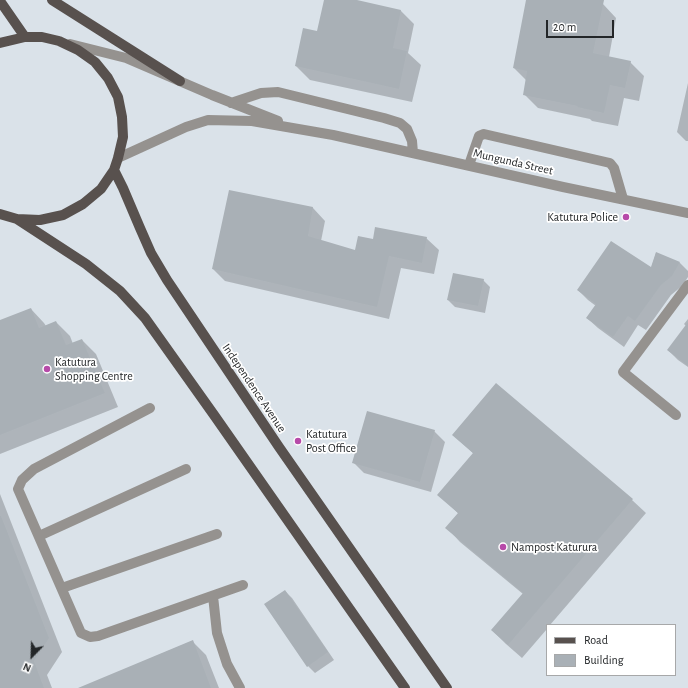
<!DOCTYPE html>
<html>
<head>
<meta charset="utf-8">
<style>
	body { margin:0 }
	#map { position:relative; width:688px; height:688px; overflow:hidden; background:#dae2e9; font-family:"Alegreya Sans",sans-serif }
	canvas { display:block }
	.legend { position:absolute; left:546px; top:624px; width:130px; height:52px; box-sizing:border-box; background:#fff; border:1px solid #a7a8a9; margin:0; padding:5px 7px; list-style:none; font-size:12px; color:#232628 }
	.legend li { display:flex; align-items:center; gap:8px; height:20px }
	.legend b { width:20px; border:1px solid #a7a8a9 }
	.north { position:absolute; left:12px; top:636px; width:40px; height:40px; -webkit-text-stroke:3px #fff; paint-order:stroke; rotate:203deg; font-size:11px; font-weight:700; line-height:16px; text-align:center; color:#232628 }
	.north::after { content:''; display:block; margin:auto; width:14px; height:18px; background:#232628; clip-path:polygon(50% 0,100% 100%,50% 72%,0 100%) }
	.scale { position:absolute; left:546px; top:20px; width:68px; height:18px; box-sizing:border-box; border:2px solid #232628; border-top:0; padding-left:5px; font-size:12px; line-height:14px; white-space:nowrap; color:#232628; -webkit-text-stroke:3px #fff; paint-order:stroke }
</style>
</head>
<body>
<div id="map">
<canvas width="688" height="688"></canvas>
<ul class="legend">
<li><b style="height:5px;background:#58514e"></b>Road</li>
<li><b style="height:11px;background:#a9b0b6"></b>Building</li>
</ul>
<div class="north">N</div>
<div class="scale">20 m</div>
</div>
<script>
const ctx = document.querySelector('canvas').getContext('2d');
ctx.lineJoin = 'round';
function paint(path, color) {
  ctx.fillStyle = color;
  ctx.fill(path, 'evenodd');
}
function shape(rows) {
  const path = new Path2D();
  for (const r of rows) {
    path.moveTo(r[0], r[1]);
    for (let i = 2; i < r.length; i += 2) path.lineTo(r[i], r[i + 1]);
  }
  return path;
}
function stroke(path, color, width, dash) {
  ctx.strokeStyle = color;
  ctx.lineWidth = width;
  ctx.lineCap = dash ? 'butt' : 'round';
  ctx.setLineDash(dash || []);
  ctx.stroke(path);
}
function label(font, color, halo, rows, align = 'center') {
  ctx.font = font + ' "Alegreya Sans",sans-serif';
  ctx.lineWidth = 3.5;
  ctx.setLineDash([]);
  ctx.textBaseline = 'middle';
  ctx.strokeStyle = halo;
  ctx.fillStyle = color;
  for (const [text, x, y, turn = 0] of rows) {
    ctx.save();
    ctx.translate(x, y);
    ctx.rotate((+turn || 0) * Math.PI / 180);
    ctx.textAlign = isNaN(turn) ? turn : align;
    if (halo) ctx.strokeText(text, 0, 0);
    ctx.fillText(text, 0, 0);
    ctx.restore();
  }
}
const shadow = shape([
	[325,0,352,0,401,11,414,24,408,53,421,65,412,102,310,80,296,66,318,32],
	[527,0,581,0,603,4,616,18,609,57,630,62,644,76,639,101,624,98,618,126,592,121,590,119,538,108,524,94,527,81,514,68],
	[688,83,688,141,686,141,677,132],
	[230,191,313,208,325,221,321,241,356,251,373,240,426,238,439,250,434,274,401,268,389,319,225,281,213,269],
	[656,253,680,263,688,271,688,277,682,286,671,295,646,330,638,325,624,347,598,328,587,318,596,306,588,300,578,290,651,269],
	[483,280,490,287,485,313,455,307,448,300],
	[31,309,44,323,46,326,56,322,70,336,73,344,82,340,96,354,118,407,0,454,0,321],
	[688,319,688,367,678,360,668,350,686,326,684,324],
	[434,431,445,442,431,492,364,473,353,462],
	[453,435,632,500,646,513,550,625,547,625,547,629,522,658,506,644,492,630,523,594,460,542,447,528,459,514,439,495,474,454],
	[0,494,62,652,47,675,52,688,0,688],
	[285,591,292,598,334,660,315,673,308,666],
	[192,641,206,655,219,688,80,688]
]);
const building = shape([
	[324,0,357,0,401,10,393,48,407,51,399,89,295,66,303,28,317,31],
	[526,0,604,0,593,53,631,61,625,88,610,85,604,113,577,107,578,106,523,95,527,71,513,68],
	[229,190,313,207,308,236,355,250,358,236,373,239,375,227,427,237,422,263,389,256,377,307,212,269],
	[611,241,651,267,656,252,680,262,672,276,661,285,635,321,628,316,613,337,586,318,596,304,577,290],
	[453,273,484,279,478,306,447,300],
	[31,308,39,328,56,321,66,345,82,339,105,393,0,435,0,320],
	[688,322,688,366,667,350],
	[496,383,633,499,508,645,491,630,523,593,445,528,458,513,437,495,473,453,452,435],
	[367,411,435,430,420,482,352,463],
	[0,516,1,516,49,638,34,661,44,688,0,688],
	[285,590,328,652,307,667,264,604],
	[193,640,211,688,78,688]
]);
const minor = shape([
	[70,44,126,58,212,95,278,121],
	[231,103,261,93,278,92,384,118,400,123,407,129,412,141,413,153],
	[118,158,186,127,208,120,252,121,333,135,563,187,688,213],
	[469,165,479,136,484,134,610,163,614,168,623,199],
	[150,408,34,469,22,480,18,489,81,633,90,637,98,636,243,585],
	[676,415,623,372,688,285],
	[39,536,186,469],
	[62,588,217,534],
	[213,596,217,633,227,664,240,688]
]);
const major = shape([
	[52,0,180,81],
	[0,1,25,37],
	[0,43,25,37,42,37,59,41,78,50,95,62,108,78,118,97,122,117,123,137,118,158,114,170,101,189,83,204,63,215,40,220,17,219,0,214],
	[114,170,123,188,140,228,151,253,167,280,279,447,447,688],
	[17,219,86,264,120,291,145,318,214,415,405,688]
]);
const markers = [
	[626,217,4,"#b74aa9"],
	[47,369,4,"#b74aa9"],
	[298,441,4,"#b74aa9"],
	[503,547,4,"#b74aa9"]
];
const streetNames = [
	["Mungunda Street",513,162,13],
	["Independence Avenue",254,388,56]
];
const poiNames = [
	["Katutura Police",618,217,"right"],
	["Katutura",55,362],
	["Shopping Centre",55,376],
	["Katutura",306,434],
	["Post Office",306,448],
	["Nampost Katurura",511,547]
];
paint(shadow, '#0003');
paint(building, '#a9b0b6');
stroke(minor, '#95928f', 10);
stroke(major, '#58514e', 10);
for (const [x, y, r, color] of markers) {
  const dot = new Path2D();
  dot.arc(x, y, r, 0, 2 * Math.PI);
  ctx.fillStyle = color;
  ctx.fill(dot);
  stroke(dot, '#fff', 1.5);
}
label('12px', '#232628', '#fff', streetNames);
label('12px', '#232628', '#fff', poiNames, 'left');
</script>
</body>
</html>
